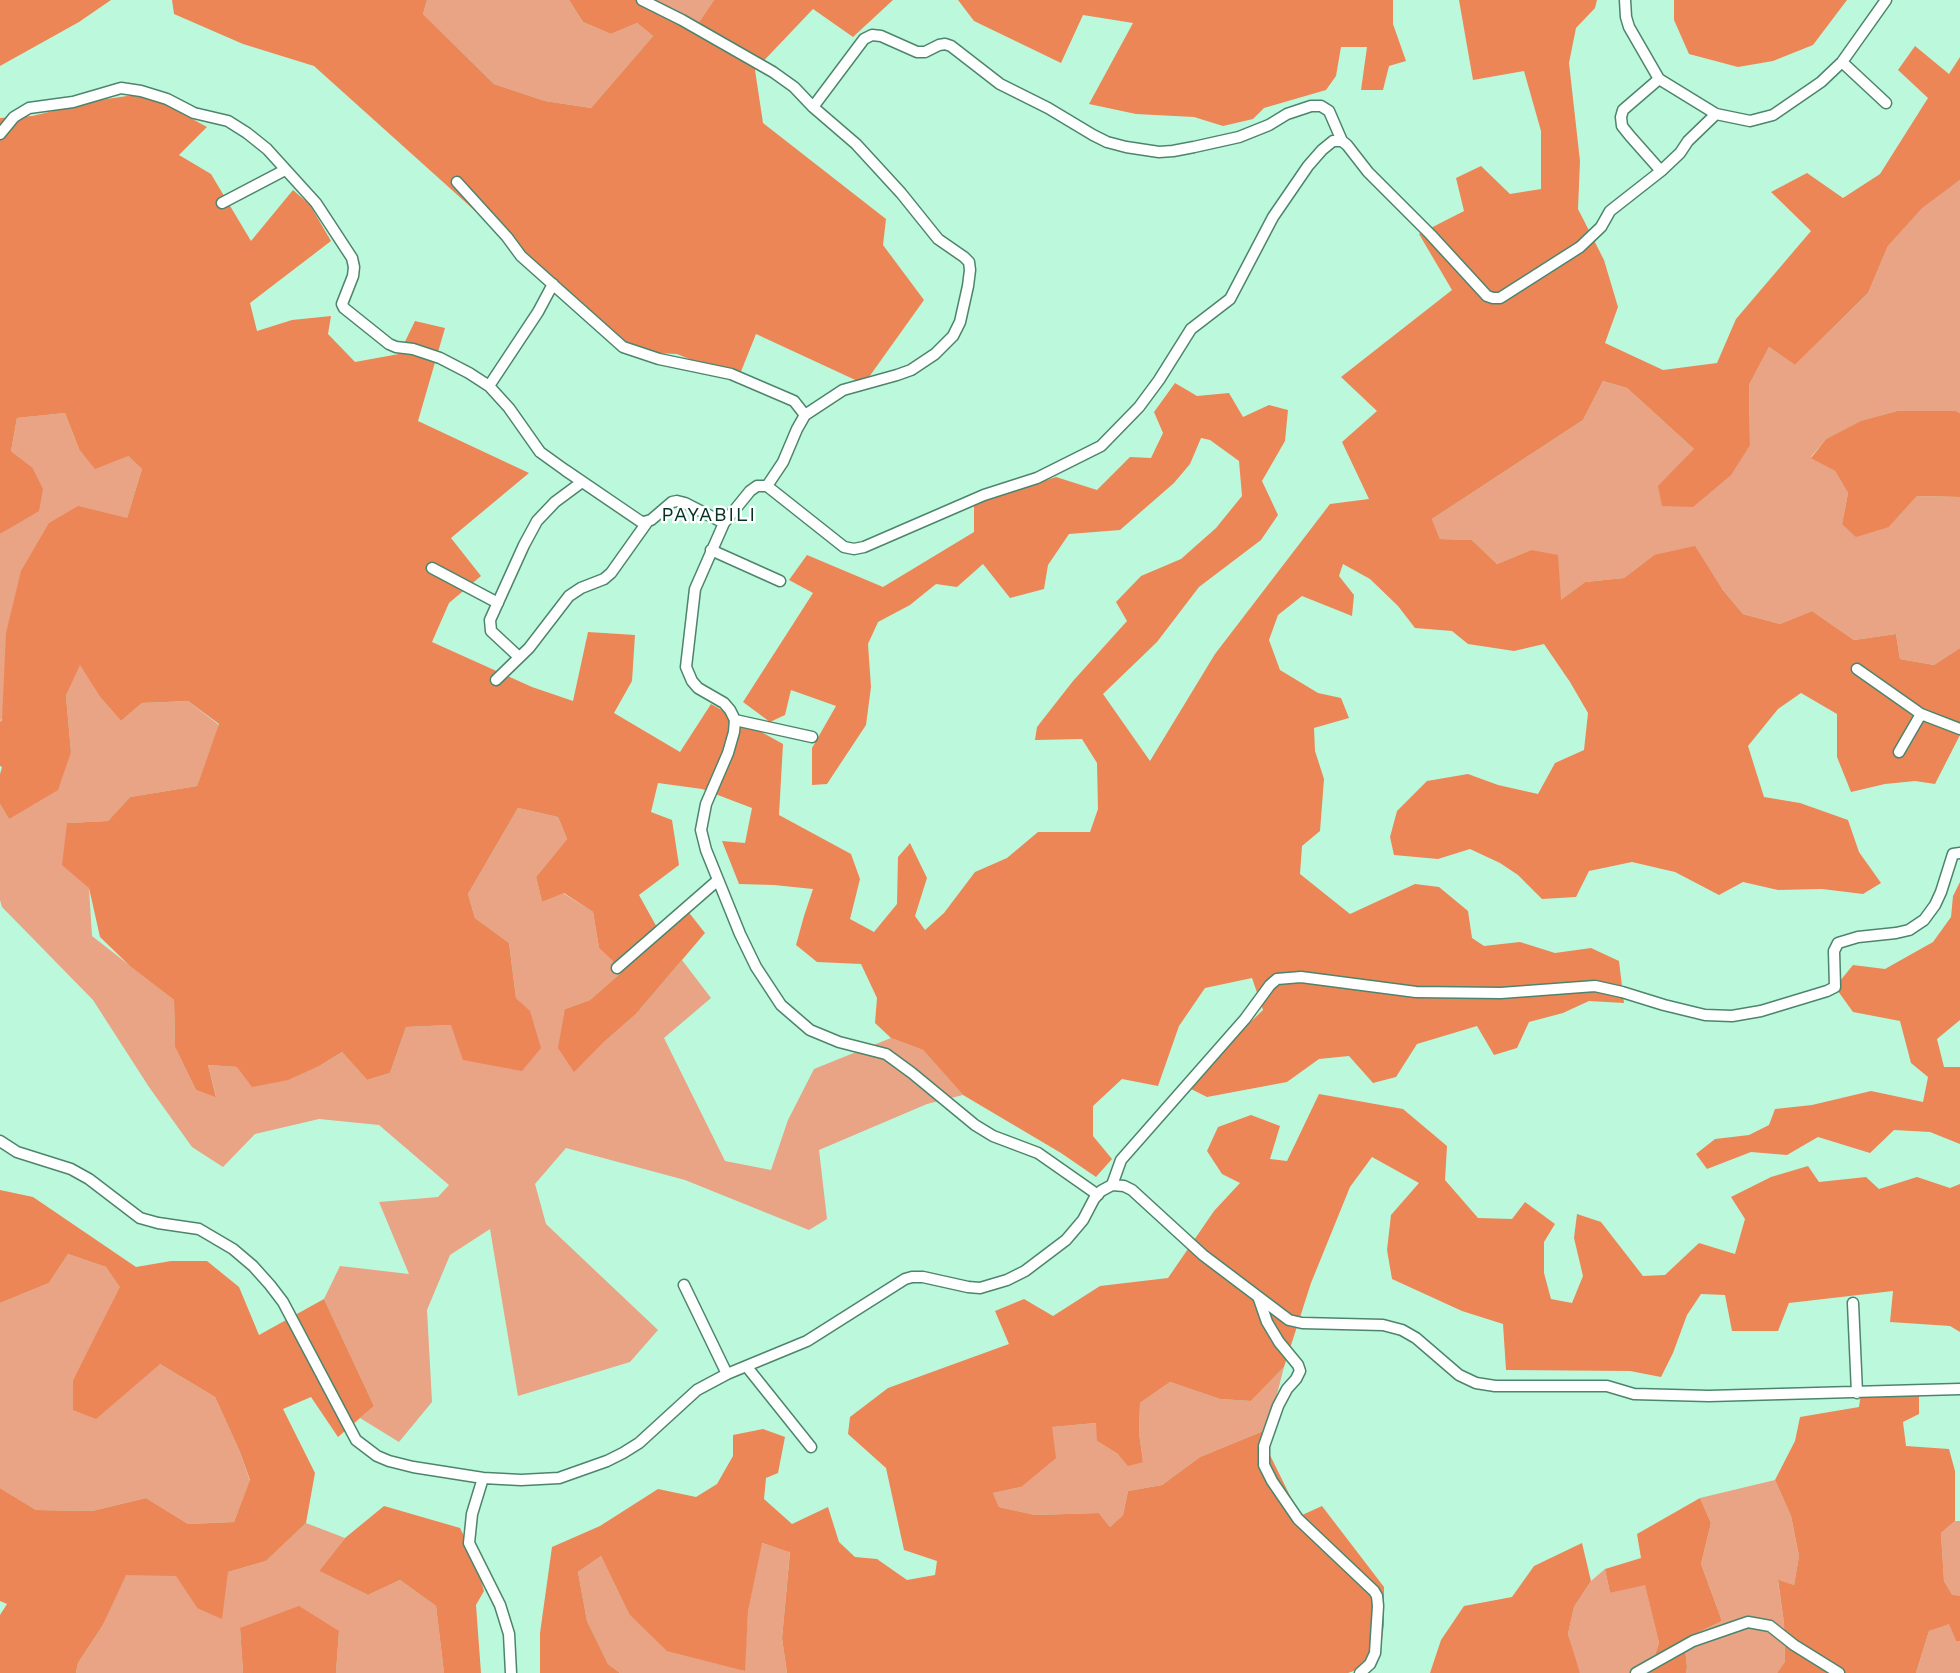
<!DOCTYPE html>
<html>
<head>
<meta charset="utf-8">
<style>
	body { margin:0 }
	canvas { display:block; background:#bcf8dc }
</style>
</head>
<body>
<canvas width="1960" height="1673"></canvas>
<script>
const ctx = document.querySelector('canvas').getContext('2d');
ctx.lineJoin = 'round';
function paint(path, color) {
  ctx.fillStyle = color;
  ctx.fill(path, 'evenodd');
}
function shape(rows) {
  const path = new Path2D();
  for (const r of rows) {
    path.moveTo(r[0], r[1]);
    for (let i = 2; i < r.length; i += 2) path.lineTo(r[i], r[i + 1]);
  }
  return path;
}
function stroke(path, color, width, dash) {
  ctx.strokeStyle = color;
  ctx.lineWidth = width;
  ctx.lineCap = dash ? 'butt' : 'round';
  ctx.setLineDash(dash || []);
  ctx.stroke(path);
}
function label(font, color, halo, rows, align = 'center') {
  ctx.font = font + ' "Work Sans",sans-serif';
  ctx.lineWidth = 5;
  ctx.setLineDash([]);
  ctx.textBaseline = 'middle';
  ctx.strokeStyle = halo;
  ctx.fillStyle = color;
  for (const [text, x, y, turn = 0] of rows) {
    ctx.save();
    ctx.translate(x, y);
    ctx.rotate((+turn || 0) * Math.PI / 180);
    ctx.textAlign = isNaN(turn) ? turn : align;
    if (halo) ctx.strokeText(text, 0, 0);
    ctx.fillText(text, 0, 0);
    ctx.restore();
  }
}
const green = shape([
	[427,0,569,0,583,22,611,34,637,23,653,36,591,108,545,101,494,84,423,14],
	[651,0,714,0,693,31,648,9],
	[1960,180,1960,413,1956,411,1897,411,1862,421,1826,439,1811,457,1835,471,1848,493,1842,524,1889,527,1917,496,1960,497,1960,648,1934,665,1900,659,1896,634,1854,640,1812,611,1780,624,1743,614,1722,589,1654,555,1624,578,1585,582,1560,601,1531,550,1497,564,1472,540,1440,539,1432,519,1583,420,1603,381,1627,388,1694,449,1750,445,1749,385,1769,347,1795,365,1868,293,1888,246,1922,207],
	[65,413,79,449,128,456,142,469,127,518,0,722,0,534,12,526,32,467,11,451,17,418],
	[80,664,100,697,121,721,142,703,188,701,219,725,197,786,130,797,108,821,67,823,89,888,92,936,174,1000,175,1047,196,1090,216,1096,208,1065,237,1067,321,1065,342,1052,367,1080,390,1073,406,1027,451,1025,530,1012,516,998,509,943,475,918,468,894,518,808,558,817,567,839,536,877,542,902,563,893,593,912,599,948,623,971,590,1000,565,1009,574,1071,604,1042,636,1014,682,960,711,998,664,1038,725,1161,771,1170,788,1120,814,1069,891,1038,923,1050,963,1095,927,1104,819,1150,827,1219,809,1230,685,1180,566,1148,535,1184,546,1224,658,1330,630,1362,518,1396,490,1229,450,1255,427,1310,432,1402,399,1442,360,1418,374,1406,324,1299,340,1266,409,1274,379,1202,438,1197,449,1185,379,1125,319,1119,255,1134,223,1167,192,1147,149,1087,93,1000,2,907,0,900,0,804,9,819,71,752,66,696],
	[68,1254,106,1267,121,1287,73,1380,160,1364,215,1397,240,1452,250,1481,234,1522,188,1524,146,1498,92,1511,36,1510,0,1488,0,1303,49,1283],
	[1284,1367,1268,1429,1200,1457,1162,1485,1128,1491,1123,1515,1110,1527,1099,1513,1035,1515,999,1507,993,1493,1021,1487,1051,1427,1097,1423,1097,1441,1118,1454,1143,1462,1139,1433,1140,1403,1170,1382,1220,1399,1251,1401],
	[1775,1480,1791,1516,1799,1556,1794,1585,1778,1581,1784,1623,1785,1663,1777,1673,1686,1673,1687,1667,1684,1639,1722,1621,1701,1564,1711,1523,1700,1498],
	[1955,1521,1960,1521,1960,1596,1952,1596,1944,1581,1941,1533],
	[306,1523,345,1538,319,1571,368,1595,400,1580,436,1606,444,1673,336,1673,339,1631,240,1628,243,1673,76,1673,78,1663,103,1625,125,1575,176,1575,197,1608,228,1572,266,1561],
	[761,1543,790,1551,782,1638,787,1673,620,1673,608,1664,587,1621,578,1572,601,1556,629,1614,744,1671,748,1612],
	[1605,1569,1610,1593,1645,1584,1659,1643,1649,1673,1580,1673,1577,1666,1568,1634,1574,1607,1591,1581],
	[1949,1623,1956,1641,1960,1641,1960,1673,1916,1673,1929,1631]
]);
const forest = shape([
	[0,0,111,0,79,22,0,66],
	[172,0,427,0,423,14,494,84,545,101,591,108,653,36,637,23,611,34,583,22,569,0,651,0,649,9,693,31,714,0,893,0,853,37,813,9,755,70,763,123,886,219,883,245,924,300,864,384,756,334,738,379,677,354,632,352,314,66,243,44,174,14],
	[958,0,1393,0,1393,24,1406,61,1389,66,1383,90,1361,90,1367,47,1341,47,1336,76,1326,90,1264,108,1253,119,1223,126,1194,117,1136,114,1089,104,1133,23,1083,15,1061,63,974,21],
	[1459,0,1597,0,1595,8,1576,28,1569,63,1580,161,1578,209,1604,260,1618,307,1605,343,1663,370,1717,363,1736,319,1811,231,1771,192,1807,173,1843,198,1880,174,1928,98,1898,70,1915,46,1949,74,1960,57,1960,180,1922,208,1888,246,1868,293,1795,365,1769,347,1749,385,1750,445,1731,475,1693,507,1662,506,1658,486,1694,449,1627,388,1603,381,1583,420,1432,519,1440,539,1472,540,1497,564,1531,550,1558,555,1561,600,1585,582,1624,578,1654,555,1695,546,1722,589,1743,614,1780,624,1812,611,1854,640,1896,634,1900,659,1934,665,1960,648,1960,735,1935,784,1915,781,1885,784,1851,792,1837,757,1837,714,1801,693,1778,709,1748,746,1764,797,1800,803,1848,820,1859,852,1881,883,1863,894,1822,889,1778,890,1743,882,1719,895,1675,872,1632,862,1589,871,1576,897,1542,899,1518,875,1500,863,1470,849,1438,859,1394,855,1390,837,1397,811,1427,781,1468,774,1498,785,1538,794,1555,763,1584,750,1588,713,1570,682,1544,644,1514,651,1468,644,1452,631,1415,628,1398,606,1370,579,1343,564,1339,576,1354,595,1352,616,1302,596,1278,615,1269,640,1280,670,1318,693,1341,698,1349,718,1314,728,1315,751,1324,779,1320,831,1302,846,1300,874,1350,914,1415,884,1439,887,1468,911,1472,938,1484,946,1520,942,1555,953,1591,948,1619,961,1624,1003,1589,1001,1563,1013,1529,1022,1517,1048,1494,1055,1477,1026,1417,1044,1396,1077,1373,1083,1349,1056,1319,1059,1287,1082,1207,1097,1191,1089,1204,1067,1263,1010,1252,978,1205,988,1179,1026,1158,1086,1122,1079,1093,1106,1093,1136,1112,1159,1096,1177,1061,1153,963,1095,923,1050,891,1038,875,1023,877,998,861,964,817,962,796,945,804,916,813,889,774,885,739,884,722,841,745,843,752,808,702,789,658,783,651,812,672,820,679,865,639,895,659,931,687,910,705,933,636,1014,604,1042,574,1072,558,1048,565,1009,590,1000,623,971,599,948,593,912,564,893,542,902,536,877,567,839,558,817,518,808,468,894,475,918,509,943,516,998,530,1011,541,1048,522,1071,463,1060,451,1025,406,1027,390,1073,367,1080,342,1052,321,1065,288,1080,252,1087,237,1067,208,1065,216,1097,196,1090,175,1047,174,1000,130,966,100,937,89,888,62,865,67,823,108,821,130,797,197,786,219,724,188,701,142,703,121,721,100,697,80,665,66,696,71,752,58,790,9,819,0,804,0,774,2,767,0,766,0,722,2,720,6,633,21,571,49,523,78,506,127,518,142,469,128,456,95,469,79,449,65,413,17,418,11,451,32,467,43,489,39,511,0,534,0,118,32,116,100,100,134,95,167,105,207,127,179,155,211,174,251,241,293,190,310,205,331,241,250,303,257,331,292,320,331,316,328,334,355,362,399,354,415,321,445,328,418,421,529,473,451,538,481,576,449,603,432,642,532,687,573,701,588,632,635,635,632,681,614,713,680,752,711,704,783,744,779,815,851,854,860,879,850,919,874,932,897,904,898,857,910,843,927,878,915,916,925,930,944,913,975,872,1007,858,1038,832,1090,832,1098,809,1097,763,1082,739,1035,740,1037,727,1073,681,1127,621,1116,602,1141,576,1181,559,1216,528,1242,496,1239,461,1210,440,1201,438,1190,464,1174,483,1120,530,1069,534,1048,565,1044,589,1010,598,983,564,957,587,936,584,910,605,878,622,868,644,871,687,866,725,827,784,812,785,812,748,836,706,791,690,785,715,770,722,743,702,813,593,789,580,807,555,883,587,974,532,974,504,1056,477,1097,490,1130,457,1151,458,1163,433,1154,412,1175,383,1197,396,1229,393,1243,417,1269,405,1288,410,1285,441,1262,481,1278,515,1261,540,1199,587,1157,642,1103,694,1150,761,1215,654,1330,504,1369,499,1342,442,1377,411,1341,377,1452,290,1419,234,1464,211,1456,178,1481,166,1510,194,1541,189,1541,131,1524,71,1473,80],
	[1674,0,1847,0,1813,45,1773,61,1738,67,1689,54,1674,20],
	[1897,411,1956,411,1960,413,1960,497,1917,496,1889,527,1856,537,1842,524,1848,493,1835,471,1811,458,1826,439,1861,421],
	[1960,882,1960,1020,1937,1039,1944,1067,1960,1067,1960,1144,1930,1132,1894,1130,1870,1153,1818,1137,1787,1155,1751,1152,1707,1169,1696,1154,1715,1139,1749,1135,1769,1125,1775,1109,1812,1105,1871,1091,1923,1102,1928,1077,1911,1063,1900,1021,1853,1012,1835,987,1853,965,1885,969,1933,942,1951,917,1953,896],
	[1319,1094,1403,1109,1447,1146,1445,1180,1478,1218,1512,1219,1525,1202,1555,1224,1544,1242,1544,1273,1551,1299,1572,1303,1583,1276,1574,1238,1577,1214,1601,1222,1643,1276,1665,1275,1699,1243,1735,1254,1745,1219,1731,1197,1771,1177,1808,1166,1819,1182,1866,1177,1879,1189,1917,1177,1950,1188,1960,1184,1960,1332,1950,1326,1890,1322,1893,1291,1789,1303,1778,1331,1732,1331,1725,1295,1701,1294,1687,1315,1673,1353,1661,1377,1630,1371,1506,1370,1503,1324,1462,1311,1392,1279,1387,1250,1391,1215,1419,1183,1372,1157,1350,1187,1311,1283,1284,1367,1251,1401,1220,1399,1170,1382,1140,1403,1139,1433,1143,1462,1128,1466,1118,1454,1097,1441,1096,1423,1052,1427,1056,1458,1021,1487,993,1493,999,1507,1035,1515,1099,1513,1110,1527,1123,1515,1128,1491,1162,1485,1200,1457,1268,1429,1267,1449,1300,1516,1322,1506,1384,1587,1384,1625,1380,1652,1374,1664,1348,1673,787,1673,782,1638,790,1552,762,1543,748,1612,745,1671,667,1651,629,1614,601,1556,578,1572,587,1621,608,1664,620,1673,540,1673,540,1633,552,1547,600,1526,658,1489,696,1497,717,1484,733,1456,733,1435,763,1429,785,1437,778,1473,766,1478,764,1499,792,1524,828,1507,839,1542,855,1557,877,1559,907,1580,935,1575,937,1561,904,1550,886,1468,848,1434,850,1417,888,1388,1009,1344,995,1311,1024,1299,1053,1316,1100,1286,1168,1278,1214,1211,1240,1183,1222,1174,1207,1151,1218,1127,1251,1115,1280,1126,1270,1159,1287,1161],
	[0,1190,33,1197,136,1267,171,1261,207,1261,239,1287,259,1335,324,1299,374,1406,338,1437,311,1397,283,1409,315,1473,306,1523,266,1561,228,1572,222,1619,197,1608,176,1576,126,1575,103,1625,78,1663,76,1673,0,1673,0,1615,7,1604,0,1601,0,1488,36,1510,92,1511,146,1498,188,1524,234,1522,250,1480,240,1452,215,1397,160,1364,96,1419,73,1410,73,1380,120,1287,106,1267,68,1254,49,1283,0,1303],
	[1919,1391,1919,1414,1903,1422,1906,1446,1949,1449,1955,1471,1955,1521,1941,1533,1944,1581,1952,1595,1960,1596,1960,1641,1956,1641,1949,1624,1929,1631,1916,1673,1777,1673,1785,1662,1784,1623,1778,1580,1794,1585,1799,1556,1791,1516,1775,1480,1795,1441,1800,1417,1859,1407,1861,1392],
	[1700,1498,1711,1523,1701,1564,1722,1621,1684,1639,1687,1667,1686,1673,1649,1673,1659,1643,1645,1585,1610,1593,1605,1569,1641,1558,1637,1534],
	[384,1506,460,1528,476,1560,484,1591,476,1605,481,1673,444,1673,436,1606,400,1580,368,1595,319,1571,345,1538],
	[1582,1543,1591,1581,1574,1607,1568,1634,1580,1673,1430,1673,1441,1640,1464,1606,1512,1597,1534,1566],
	[299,1606,339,1631,336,1673,243,1673,240,1628]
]);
const minor = shape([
	[642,0,682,20,773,72,794,87,813,107,856,144,901,193,938,239,964,257,969,262,970,270,968,286,960,322,953,336,935,354,911,370,897,375,843,390,805,415,797,429,783,462,767,486],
	[1625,0,1626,17,1629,27,1659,79,1716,114,1750,121,1773,115,1821,82,1842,62,1886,0],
	[1842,62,1886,103],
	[1659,79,1623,110,1621,117,1622,126,1630,136,1661,171],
	[813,107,864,39,872,35,881,36,917,52,925,52,939,45,945,44,951,46,1000,84,1048,108,1093,135,1107,142,1126,147,1159,152,1173,151,1194,147,1239,137,1269,125,1287,114,1311,106,1321,106,1329,111,1342,141],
	[0,134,14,117,29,108,73,102,121,88,141,91,167,99,194,113,228,121,247,133,267,149,316,203,352,258,354,267,353,276,342,304,344,308,389,344,396,347,413,349,440,358,469,373,489,386,509,408,540,452,565,470,640,521,644,522,651,520,672,502,677,501,685,503,724,523,750,491,757,486,767,486,844,547,854,549,864,547,984,495,1037,478,1101,446,1139,407,1159,380,1191,329,1230,299,1273,217,1308,166,1322,150,1333,141,1342,141,1347,145,1368,172,1430,234,1487,296,1493,298,1500,298,1580,247,1601,227,1610,211,1661,171,1680,153,1688,141,1716,114],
	[457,182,507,237,521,256,623,347,659,359,731,374,794,401,805,415],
	[222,203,285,170],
	[489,386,538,312,553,284],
	[724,523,695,589,686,667,692,681,698,688,724,703,730,710,735,720,734,732,728,753,706,804,701,830,706,850,740,934,756,967,781,1005,810,1030,839,1042,886,1054,912,1073,975,1125,993,1136,1038,1153,1098,1195],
	[711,550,780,581],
	[432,568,498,603],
	[519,657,491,631,490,620,524,545,537,521,555,502,582,482],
	[1857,669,1921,714,1960,729],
	[496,680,529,648,569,596,581,588,604,579,611,573,648,521],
	[735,720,812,737],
	[1899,752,1921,714],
	[617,968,718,880],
	[0,1141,17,1152,71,1169,89,1179,140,1218,158,1223,199,1229,233,1249,253,1266,270,1285,283,1302,356,1440,377,1456,389,1461,413,1467,483,1478,521,1480,559,1478,607,1461,623,1453,639,1443,697,1390,727,1374,807,1341,905,1279,912,1277,923,1277,968,1287,980,1288,1007,1280,1025,1271,1066,1240,1083,1220,1094,1199,1101,1191,1112,1185,1124,1186,1132,1190,1203,1255,1289,1320,1302,1323,1383,1325,1402,1330,1416,1338,1459,1375,1476,1383,1495,1386,1607,1386,1634,1394,1709,1396,1960,1389],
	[1112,1185,1121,1160,1245,1019,1270,985,1277,979,1301,977,1416,992,1501,993,1595,986,1622,992,1664,1005,1705,1015,1732,1016,1761,1011,1827,991,1835,987,1834,951,1838,943,1858,937,1896,933,1909,930,1924,920,1935,905,1941,892,1953,854,1960,853],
	[684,1285,727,1374],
	[1259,1299,1267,1322,1279,1342,1298,1365,1300,1371,1296,1379,1287,1389,1278,1406,1264,1446,1264,1465,1272,1481,1298,1519,1374,1591,1377,1596,1378,1606,1375,1653,1370,1664,1360,1673],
	[1853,1303,1857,1393],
	[747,1367,811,1447],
	[483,1478,472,1514,469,1543,500,1605,509,1634,511,1673],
	[1636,1673,1693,1641,1748,1622,1770,1626,1794,1645,1839,1673]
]);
const quarterNames = [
	["PAYABILI",709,515]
];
paint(green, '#e9a385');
paint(forest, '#ec8657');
stroke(minor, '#4d856c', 13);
stroke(minor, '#fff', 10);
ctx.letterSpacing = '1.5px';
label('20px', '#043323', '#fff', quarterNames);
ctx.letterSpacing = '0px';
</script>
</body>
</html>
